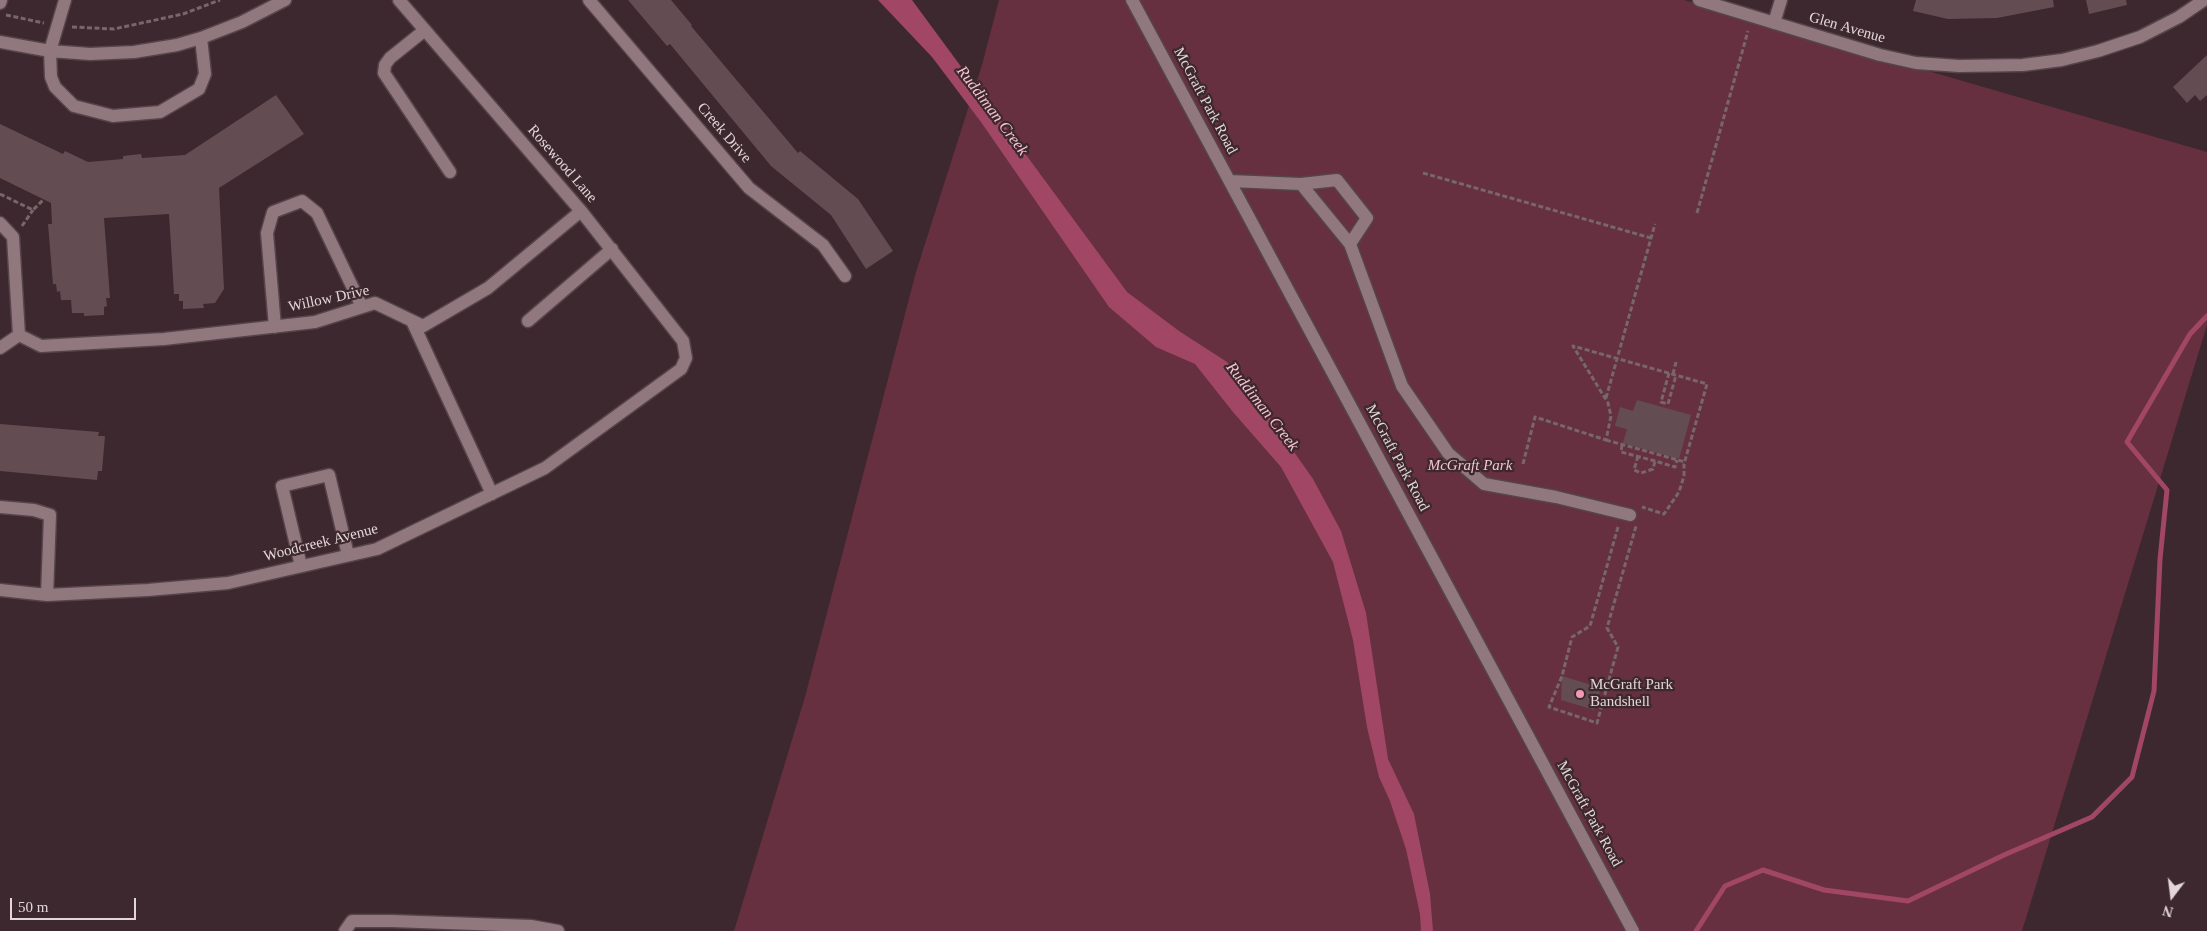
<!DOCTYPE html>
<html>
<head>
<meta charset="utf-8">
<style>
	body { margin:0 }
	#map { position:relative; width:2207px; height:931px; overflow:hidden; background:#3c282e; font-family:"Times New Roman",serif }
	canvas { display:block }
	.north { position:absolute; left:2147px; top:871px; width:50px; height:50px; -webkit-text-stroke:4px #3c282e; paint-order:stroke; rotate:195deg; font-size:14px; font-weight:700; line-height:20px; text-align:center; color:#e3d6d9 }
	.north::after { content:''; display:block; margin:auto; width:18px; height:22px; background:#e3d6d9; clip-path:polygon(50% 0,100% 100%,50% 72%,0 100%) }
	.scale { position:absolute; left:10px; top:898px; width:126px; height:22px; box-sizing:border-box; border:2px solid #e3d6d9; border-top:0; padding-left:6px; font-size:15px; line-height:18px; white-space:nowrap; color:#e3d6d9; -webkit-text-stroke:4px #3c282e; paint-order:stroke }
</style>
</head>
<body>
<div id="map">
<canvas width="2207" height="931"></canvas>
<div class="north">N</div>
<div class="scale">50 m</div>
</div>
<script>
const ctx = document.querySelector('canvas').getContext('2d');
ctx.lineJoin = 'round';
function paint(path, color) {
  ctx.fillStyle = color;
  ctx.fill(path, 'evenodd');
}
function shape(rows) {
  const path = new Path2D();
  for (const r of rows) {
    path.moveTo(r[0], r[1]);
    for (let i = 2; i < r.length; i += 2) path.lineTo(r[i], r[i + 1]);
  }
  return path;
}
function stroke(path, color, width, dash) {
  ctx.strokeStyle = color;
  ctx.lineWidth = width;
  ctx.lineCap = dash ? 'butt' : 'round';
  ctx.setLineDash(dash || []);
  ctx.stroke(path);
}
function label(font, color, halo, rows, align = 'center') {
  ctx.font = font + ' "Times New Roman",serif';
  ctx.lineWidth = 4.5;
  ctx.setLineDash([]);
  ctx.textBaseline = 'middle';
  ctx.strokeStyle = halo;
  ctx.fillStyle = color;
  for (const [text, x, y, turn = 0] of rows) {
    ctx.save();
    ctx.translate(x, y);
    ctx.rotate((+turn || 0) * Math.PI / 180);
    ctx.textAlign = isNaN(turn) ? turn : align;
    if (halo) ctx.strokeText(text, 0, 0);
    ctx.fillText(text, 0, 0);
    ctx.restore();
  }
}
const green = shape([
	[999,0,1684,0,2207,152,2207,325,2022,931,734,931,805,697,916,272,982,65]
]);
const water = shape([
	[878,0,912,0,1127,292,1179,331,1227,362,1268,415,1313,479,1341,531,1366,613,1388,759,1414,814,1430,894,1433,931,1421,931,1420,914,1406,849,1390,801,1379,777,1367,727,1353,640,1333,562,1281,467,1233,412,1195,364,1156,347,1109,307,981,122,932,57]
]);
const stream = shape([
	[1696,931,1725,886,1763,870,1824,890,1908,901,2004,855,2092,817,2132,777,2154,691,2160,559,2167,490,2127,442,2190,334,2207,316]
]);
const building = shape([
	[628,0,671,0,692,25,691,26,798,153,800,151,858,199,893,251,866,269,831,215,771,166,670,44,667,46],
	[1916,0,2053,0,2054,7,1997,18,1948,19,1913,11],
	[2086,0,2126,0,2127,5,2089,14],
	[2207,55,2207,95,2200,101,2195,95,2187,103,2173,87],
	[276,95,304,134,219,188,224,289,215,303,203,304,204,308,183,309,183,301,179,301,179,294,174,294,169,214,104,218,110,298,106,298,107,306,104,307,104,315,84,316,84,313,72,313,71,300,61,300,60,291,57,292,56,284,53,284,48,224,52,224,51,203,0,178,0,124,63,154,65,151,88,162,123,159,123,156,141,154,142,158,185,155],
	[1637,400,1691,415,1679,459,1623,443,1627,429,1615,426,1620,407,1633,411],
	[0,424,99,432,98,436,105,436,102,471,98,471,97,480,0,471],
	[1562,676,1601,688,1594,710,1561,700]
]);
const path = shape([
	[6,15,44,23],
	[72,27,114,29,183,14,220,0],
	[1423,173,1651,238],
	[0,194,33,210,44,199],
	[1697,213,1748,31],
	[22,226,33,210],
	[1669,373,1661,402,1668,404,1676,375],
	[1673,374,1676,362],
	[1606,398,1655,224],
	[1606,440,1685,462],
	[1622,445,1621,452,1655,461,1675,467,1677,460],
	[1638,456,1634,470,1641,473,1653,469,1655,461],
	[1523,464,1535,417,1606,440,1611,416,1608,403,1573,346,1707,384,1684,464,1684,476,1679,492,1664,514,1642,507],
	[1618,527,1590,626,1572,637,1562,676,1549,707,1597,723,1618,647,1607,628,1636,526]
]);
const minor = shape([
	[65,0,50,51,51,77,55,87,74,106,113,116,160,112,199,89,205,74,201,38],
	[589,0,749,188,823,245,845,276],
	[1132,0,1633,931],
	[1699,0,1880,55,1916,63,1959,66,2023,65,2062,60,2098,51,2140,37,2179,17,2204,0],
	[0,3,1,0],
	[1774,23,1781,0],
	[425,30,390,58,385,65,384,73,450,172],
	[0,42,50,51,90,54,134,52,177,45,201,38,242,22,285,0],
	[1230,181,1301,184,1350,244,1402,386,1448,453,1484,484,1556,497,1630,515],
	[1301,184,1337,180,1367,218,1350,244],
	[0,223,13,237,19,335,41,346,164,339,315,322,375,303,423,326,488,288,581,211],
	[412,321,492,494],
	[528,321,612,249],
	[275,327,267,233,273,212,302,201,317,213,362,307],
	[0,348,19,335],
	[0,507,34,510,50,515,47,595],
	[301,566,282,486,329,475,348,555],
	[0,590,47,595,148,590,228,583,377,549,545,468,681,369,686,358,683,341,581,211,399,0],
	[531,926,558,931],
	[345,931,352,921,392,921,531,926,529,931]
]);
const markers = [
	[1580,694,5,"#f19ab3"]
];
const streetNames = [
	["Glen Avenue",1847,28,16],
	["McGraft Park Road",1205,101,62],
	["Creek Drive",724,133,49],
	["Rosewood Lane",562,164,49],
	["Willow Drive",329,299,-12],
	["McGraft Park Road",1397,458,62],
	["Woodcreek Avenue",321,543,-14],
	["McGraft Park Road",1589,814,61]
];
const parkNames = [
	["McGraft Park",1470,466]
];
const poiNames = [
	["McGraft Park",1590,685],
	["Bandshell",1590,702]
];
const waterNames = [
	["Ruddiman Creek",992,111,53],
	["Ruddiman Creek",1262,407,52]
];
paint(green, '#673041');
paint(water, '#a14765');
stroke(stream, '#a14765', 5);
paint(building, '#634d53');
stroke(minor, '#554449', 15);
stroke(path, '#77666b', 3, [5, 2.5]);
stroke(minor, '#90787e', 12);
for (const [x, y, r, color] of markers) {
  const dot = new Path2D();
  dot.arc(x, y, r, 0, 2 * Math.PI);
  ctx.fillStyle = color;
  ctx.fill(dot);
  stroke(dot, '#3c282e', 2);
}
label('15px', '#e3d6d9', '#3c282e', streetNames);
label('italic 15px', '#f6c3d0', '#3c282e', parkNames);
label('15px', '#e3d6d9', '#3c282e', poiNames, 'left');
label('italic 16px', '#f8c4d2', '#3c282e', waterNames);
</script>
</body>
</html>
